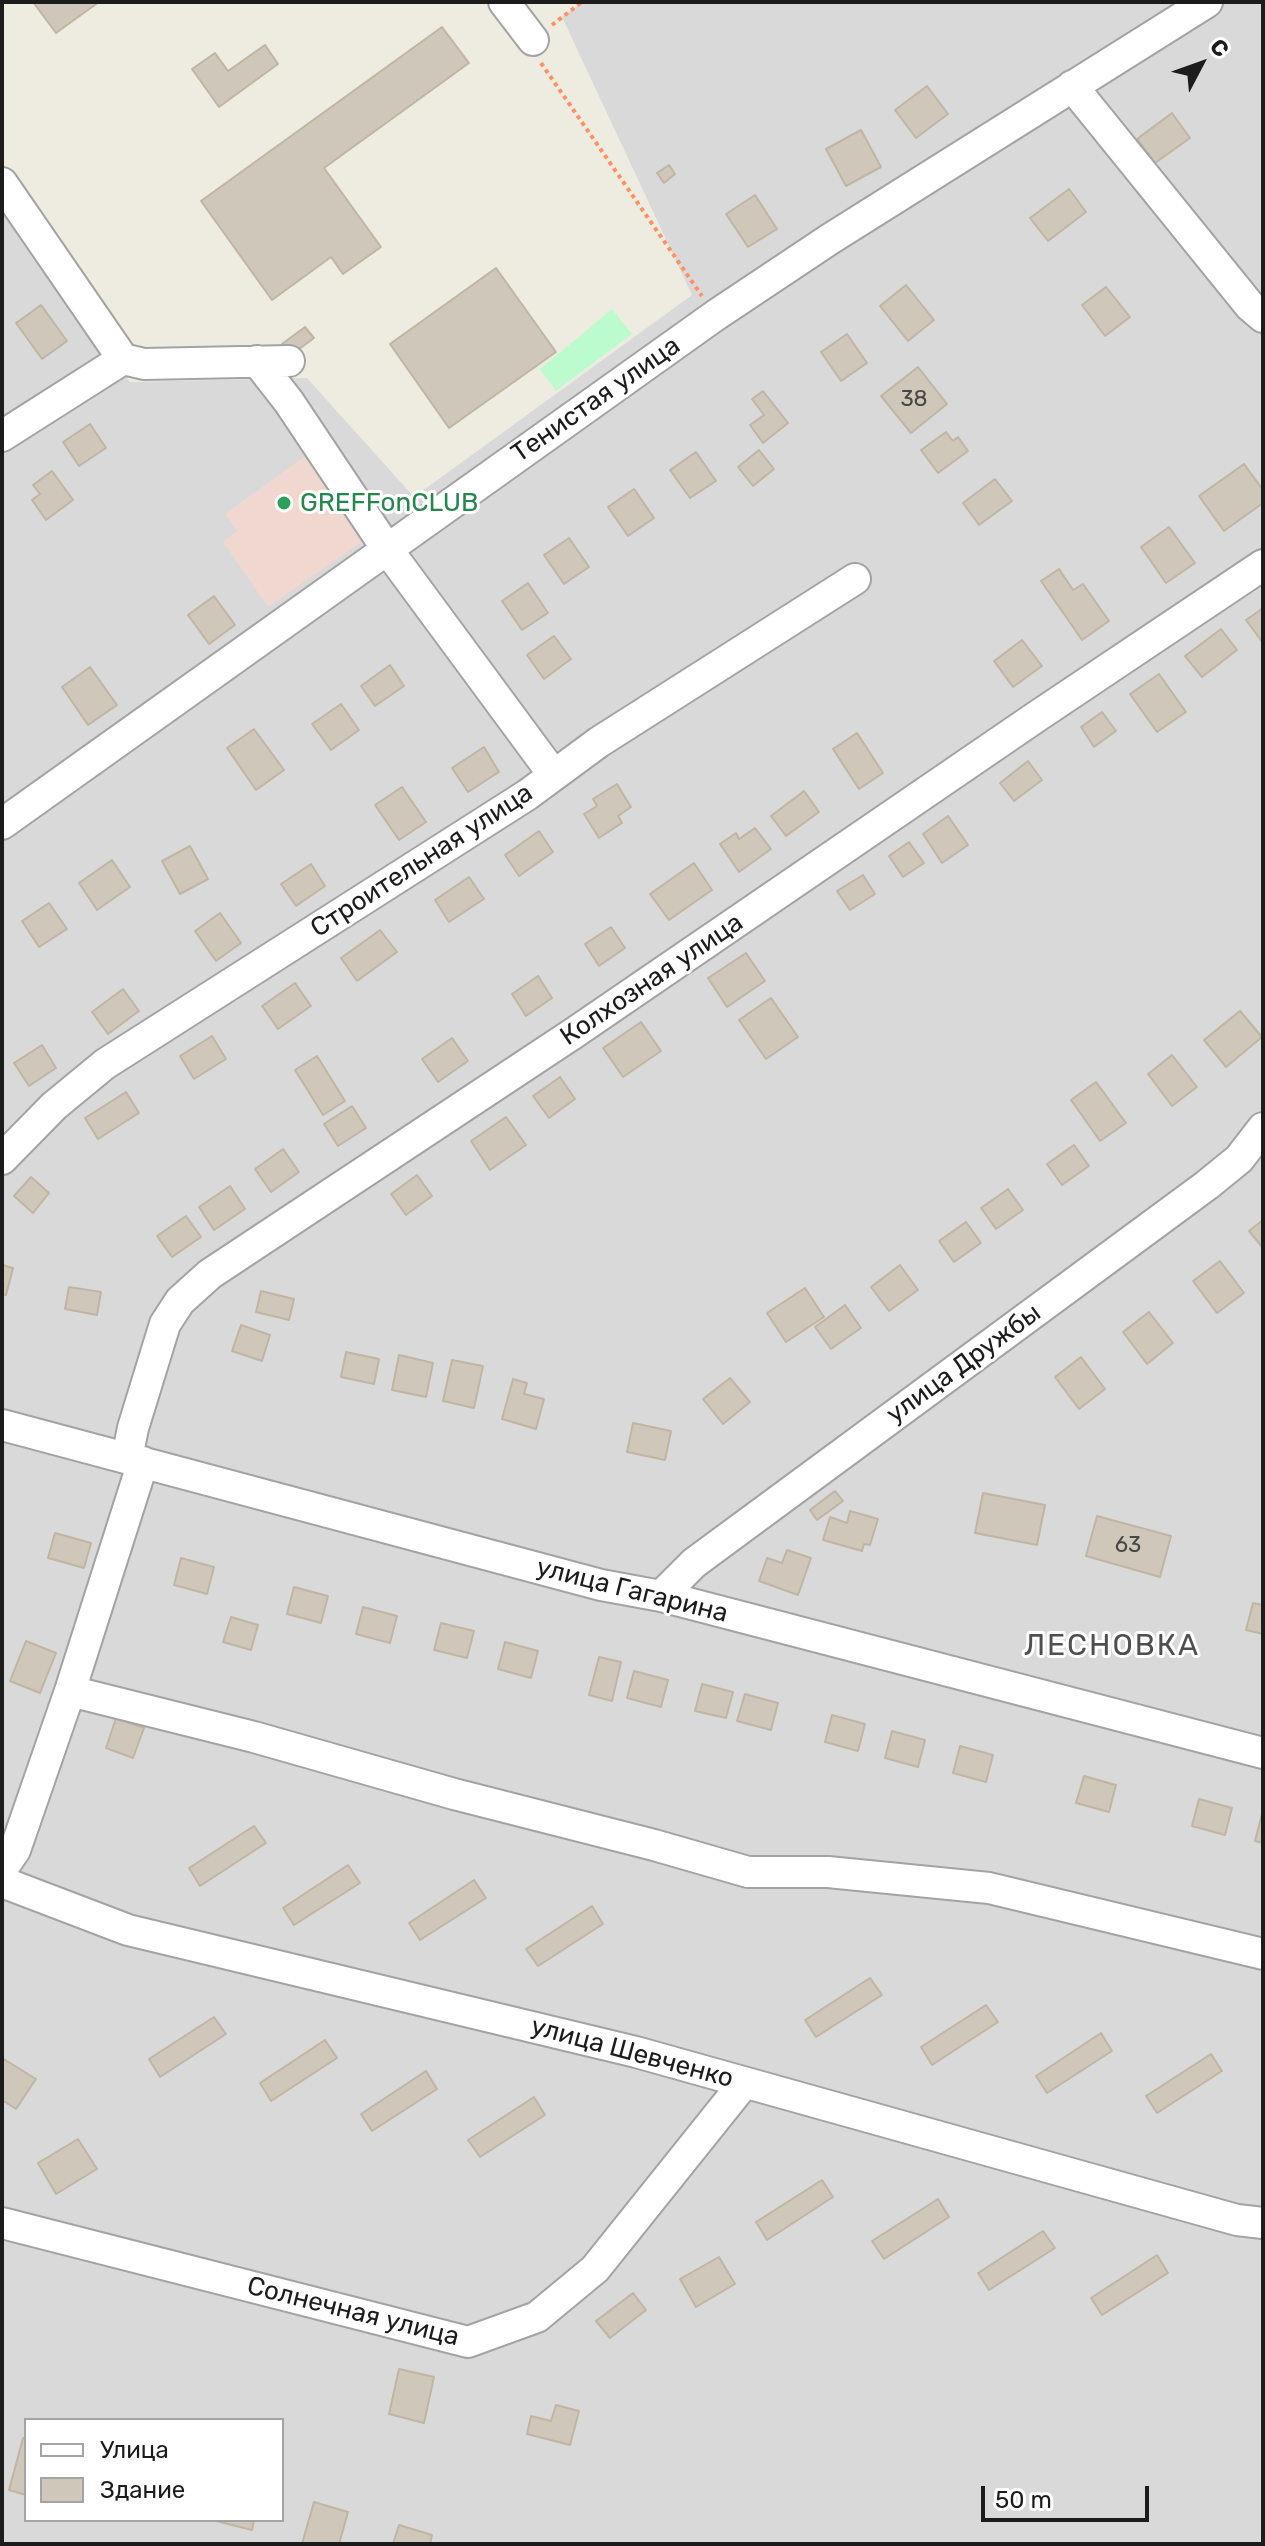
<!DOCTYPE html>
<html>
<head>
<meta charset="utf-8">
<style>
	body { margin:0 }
	#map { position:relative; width:1265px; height:2546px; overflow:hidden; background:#eeece1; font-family:Rubik,sans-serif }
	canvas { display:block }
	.frame { position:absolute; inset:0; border:4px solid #1c1c1c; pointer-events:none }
	.legend { position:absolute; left:24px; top:2418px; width:260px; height:104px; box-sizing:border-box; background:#fff; border:2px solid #a4a4a4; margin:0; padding:10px 14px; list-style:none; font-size:24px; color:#1c1c1c }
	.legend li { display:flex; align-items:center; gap:16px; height:40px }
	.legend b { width:40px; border:2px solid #a4a4a4 }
	.north { position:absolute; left:1161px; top:24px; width:80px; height:80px; -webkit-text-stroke:6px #fff; paint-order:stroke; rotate:49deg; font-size:22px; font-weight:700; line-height:32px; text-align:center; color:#1c1c1c }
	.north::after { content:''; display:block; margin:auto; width:28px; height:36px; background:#1c1c1c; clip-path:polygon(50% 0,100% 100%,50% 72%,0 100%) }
	.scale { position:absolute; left:981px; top:2486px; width:168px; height:36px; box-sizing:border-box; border:4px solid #1c1c1c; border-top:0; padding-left:10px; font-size:24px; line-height:28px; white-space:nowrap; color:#1c1c1c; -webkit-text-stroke:6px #fff; paint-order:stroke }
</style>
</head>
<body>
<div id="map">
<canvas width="1265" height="2546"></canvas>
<div class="frame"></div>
<ul class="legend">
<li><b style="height:10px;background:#fff"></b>Улица</li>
<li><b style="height:22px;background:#cec7ba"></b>Здание</li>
</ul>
<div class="north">С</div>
<div class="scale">50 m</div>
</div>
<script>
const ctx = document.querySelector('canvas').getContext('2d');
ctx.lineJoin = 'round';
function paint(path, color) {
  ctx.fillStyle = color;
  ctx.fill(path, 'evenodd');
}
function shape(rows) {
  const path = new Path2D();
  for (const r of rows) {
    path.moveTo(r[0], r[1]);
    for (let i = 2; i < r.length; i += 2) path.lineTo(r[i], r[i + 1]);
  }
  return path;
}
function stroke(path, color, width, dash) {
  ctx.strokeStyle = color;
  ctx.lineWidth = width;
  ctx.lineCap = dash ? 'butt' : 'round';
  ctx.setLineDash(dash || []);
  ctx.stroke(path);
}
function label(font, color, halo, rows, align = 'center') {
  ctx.font = font + ' Rubik,sans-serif';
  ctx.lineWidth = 6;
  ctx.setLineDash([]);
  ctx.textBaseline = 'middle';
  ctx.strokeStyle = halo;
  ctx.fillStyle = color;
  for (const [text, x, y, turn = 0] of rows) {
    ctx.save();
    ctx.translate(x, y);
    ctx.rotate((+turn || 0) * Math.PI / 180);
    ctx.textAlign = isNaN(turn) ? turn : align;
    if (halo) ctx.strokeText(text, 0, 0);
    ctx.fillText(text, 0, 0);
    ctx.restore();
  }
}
const residential = shape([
	[582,2,1263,2,1263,2544,2,2544,2,203,130,382,307,378,414,497,692,295,562,17],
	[26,2420,282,2420,282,2520,26,2520]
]);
const commercial = shape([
	[308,454,363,541,268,607,223,542,237,531,225,514]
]);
const park = shape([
	[612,309,632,334,556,391,540,369]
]);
const building = shape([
	[33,2,99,2,56,33,33,2],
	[442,27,469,63,324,168,381,247,343,274,331,257,272,300,201,201,442,27],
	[265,45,278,64,219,107,192,69,215,53,228,71,265,45],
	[927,86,948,114,916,138,895,110,927,86],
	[1172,113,1190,138,1155,163,1137,139,1172,113],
	[861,130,881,167,846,186,826,149,861,130],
	[669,165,675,174,664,183,657,173,669,165],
	[1069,189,1086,212,1048,241,1030,218,1069,189],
	[755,195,777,229,748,247,726,214,755,195],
	[496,268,556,352,449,428,390,344,496,268],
	[906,285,934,320,908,341,880,306,906,285],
	[1106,287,1130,317,1105,336,1082,305,1106,287],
	[41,305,67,341,42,359,16,323,41,305],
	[305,327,314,338,291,355,282,344,305,327],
	[847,334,867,363,841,381,821,352,847,334],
	[918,367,947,404,911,433,881,396,918,367],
	[763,391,788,423,763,443,750,425,764,415,752,399,763,391],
	[90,424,106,448,79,466,63,442,90,424],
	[946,432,953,441,958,437,968,451,938,473,921,450,946,432],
	[759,450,774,469,753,486,738,467,759,450],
	[696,452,716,481,690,498,670,470,696,452],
	[1244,464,1263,490,1263,503,1224,531,1199,496,1244,464],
	[52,471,73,500,46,520,32,500,40,494,33,485,52,471],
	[995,479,1012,501,979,525,963,503,995,479],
	[634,489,654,518,628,536,608,507,634,489],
	[1169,527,1195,563,1166,583,1141,547,1169,527],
	[569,538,589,567,564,584,544,555,569,538],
	[1059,569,1073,590,1083,584,1109,621,1082,640,1041,581,1059,569],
	[528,583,548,613,522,630,502,601,528,583],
	[214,596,235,625,209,644,188,615,214,596],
	[1263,608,1263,643,1246,620,1263,608],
	[1221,629,1237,650,1202,677,1185,656,1221,629],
	[554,636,571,659,544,679,527,655,554,636],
	[1022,640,1042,666,1013,687,994,661,1022,640],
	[390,665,404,686,375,706,361,686,390,665],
	[90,667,117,705,88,725,62,687,90,667],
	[1159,674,1186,712,1157,732,1130,694,1159,674],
	[341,704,359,730,331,750,312,724,341,704],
	[1102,712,1116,731,1094,747,1081,727,1102,712],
	[254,729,284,770,256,790,227,748,254,729],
	[857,733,883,773,859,789,833,749,857,733],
	[484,747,499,772,468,792,452,768,484,747],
	[1028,761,1042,780,1014,801,1000,783,1028,761],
	[617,784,631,807,618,816,622,823,599,838,584,814,597,806,593,799,617,784],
	[402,787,426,822,399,840,375,805,402,787],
	[804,791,819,812,786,836,771,816,804,791],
	[948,816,968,845,942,863,923,834,948,816],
	[755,828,771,849,739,872,720,844,736,833,739,839,755,828],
	[539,831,553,852,519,876,505,855,539,831],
	[909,842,924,863,903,877,889,856,909,842],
	[190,846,208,879,180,894,162,861,190,846],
	[112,860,130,887,97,910,79,883,112,860],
	[694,863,712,890,669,920,650,894,694,863],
	[311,864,325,886,296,906,281,884,311,864],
	[863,875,875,894,850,910,837,891,863,875],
	[469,877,484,899,449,922,435,900,469,877],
	[49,903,67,929,39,947,22,921,49,903],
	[220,913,241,943,216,961,195,931,220,913],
	[611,927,625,948,599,966,585,944,611,927],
	[380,930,397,952,357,981,341,958,380,930],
	[746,953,765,981,727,1007,708,978,746,953],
	[538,976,552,998,526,1016,512,994,538,976],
	[295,983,311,1006,278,1029,262,1006,295,983],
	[123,989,139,1011,108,1034,92,1012,123,989],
	[771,998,798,1037,766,1059,739,1020,771,998],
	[1240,1011,1262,1037,1226,1067,1204,1040,1240,1011],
	[641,1022,661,1051,623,1077,603,1048,641,1022],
	[212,1036,226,1059,194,1079,180,1056,212,1036],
	[452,1038,468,1061,438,1082,422,1059,452,1038],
	[42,1045,56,1068,29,1086,14,1063,42,1045],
	[1172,1055,1197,1087,1172,1106,1148,1074,1172,1055],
	[317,1056,345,1101,323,1115,295,1070,317,1056],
	[560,1077,575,1099,549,1118,533,1096,560,1077],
	[1096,1082,1126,1123,1100,1141,1071,1100,1096,1082],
	[126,1092,139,1113,98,1139,85,1118,126,1092],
	[352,1106,366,1128,338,1146,324,1124,352,1106],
	[506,1117,526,1145,490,1170,471,1141,506,1117],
	[1074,1145,1089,1166,1062,1185,1047,1164,1074,1145],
	[283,1149,299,1172,271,1192,255,1169,283,1149],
	[417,1175,432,1196,406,1215,391,1194,417,1175],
	[31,1177,49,1193,33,1213,14,1196,31,1177],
	[230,1186,245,1209,214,1230,199,1207,230,1186],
	[1008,1189,1023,1210,996,1229,981,1208,1008,1189],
	[186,1216,201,1237,172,1257,157,1236,186,1216],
	[1263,1220,1263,1248,1249,1231,1263,1220],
	[966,1222,981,1243,954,1262,939,1241,966,1222],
	[1220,1261,1244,1293,1217,1313,1193,1281,1220,1261],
	[2,1265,13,1268,6,1295,2,1294,2,1265],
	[900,1265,918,1290,889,1311,871,1287,900,1265],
	[69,1287,101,1292,97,1315,65,1309,69,1287],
	[805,1288,824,1317,786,1342,767,1313,805,1288],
	[261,1291,294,1299,289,1320,256,1312,261,1291],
	[845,1305,861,1328,831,1349,815,1327,845,1305],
	[1149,1312,1173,1343,1147,1364,1123,1332,1149,1312],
	[241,1325,270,1335,262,1361,232,1351,241,1325],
	[346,1352,379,1359,374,1384,341,1377,346,1352],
	[399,1355,433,1363,426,1397,392,1390,399,1355],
	[1081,1357,1105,1389,1079,1409,1055,1377,1081,1357],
	[452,1360,483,1366,474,1408,443,1401,452,1360],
	[730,1378,750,1402,723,1424,703,1399,730,1378],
	[513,1379,527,1383,524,1394,544,1399,536,1429,502,1419,513,1379],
	[633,1423,671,1431,665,1460,627,1452,633,1423],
	[835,1491,843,1501,817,1520,810,1510,835,1491],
	[983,1493,1045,1505,1037,1545,975,1533,983,1493],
	[850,1511,878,1519,870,1545,864,1544,862,1551,823,1540,830,1517,847,1523,850,1511],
	[1097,1516,1171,1536,1160,1577,1086,1556,1097,1516],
	[55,1533,91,1543,84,1568,48,1558,55,1533],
	[787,1550,811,1558,798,1595,759,1581,767,1558,782,1563,787,1550],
	[181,1558,214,1567,207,1594,174,1585,181,1558],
	[294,1587,328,1596,321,1623,287,1614,294,1587],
	[1253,1603,1263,1605,1263,1634,1246,1630,1253,1603],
	[363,1607,397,1616,390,1643,356,1634,363,1607],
	[231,1617,258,1625,251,1650,223,1642,231,1617],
	[441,1623,474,1631,467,1658,434,1650,441,1623],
	[26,1641,56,1653,40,1693,10,1681,26,1641],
	[505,1642,538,1651,531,1678,498,1669,505,1642],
	[599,1657,621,1662,612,1701,589,1695,599,1657],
	[634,1671,668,1680,661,1707,627,1698,634,1671],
	[702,1684,733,1692,726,1718,695,1711,702,1684],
	[745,1694,778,1703,771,1730,737,1721,745,1694],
	[832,1715,865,1724,858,1751,825,1742,832,1715],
	[116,1718,144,1728,133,1758,106,1748,116,1718],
	[892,1731,925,1740,918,1767,885,1758,892,1731],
	[960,1746,993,1755,986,1782,953,1773,960,1746],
	[1084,1776,1116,1785,1109,1812,1076,1803,1084,1776],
	[1199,1799,1232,1808,1225,1835,1192,1826,1199,1799],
	[1262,1814,1263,1814,1263,1843,1255,1841,1262,1814],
	[254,1826,266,1843,200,1886,189,1868,254,1826],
	[348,1865,360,1883,294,1925,283,1908,348,1865],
	[474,1880,486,1898,420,1940,409,1923,474,1880],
	[592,1906,603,1924,538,1966,526,1949,592,1906],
	[870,1978,882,1995,816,2037,805,2020,870,1978],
	[986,2005,998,2022,932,2065,921,2047,986,2005],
	[214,2017,226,2034,160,2077,149,2059,214,2017],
	[1101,2033,1112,2051,1047,2093,1036,2076,1101,2033],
	[325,2040,337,2058,271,2101,260,2083,325,2040],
	[1211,2054,1222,2071,1157,2113,1146,2096,1211,2054],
	[2,2058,36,2079,16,2109,2,2100,2,2058],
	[426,2071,437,2089,372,2131,361,2114,426,2071],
	[534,2097,545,2115,480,2157,468,2140,534,2097],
	[78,2139,97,2169,56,2194,38,2163,78,2139],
	[822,2180,833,2197,767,2240,756,2222,822,2180],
	[938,2199,949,2217,884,2259,872,2241,938,2199],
	[1043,2231,1055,2248,989,2290,978,2273,1043,2231],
	[1157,2255,1168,2273,1102,2315,1091,2298,1157,2255],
	[719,2257,735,2284,696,2307,680,2279,719,2257],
	[633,2293,646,2310,610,2338,596,2321,633,2293],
	[399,2369,434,2377,424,2423,389,2414,399,2369],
	[556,2405,579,2411,570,2445,527,2434,531,2416,551,2421,556,2405],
	[23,2438,26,2439,26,2495,9,2490,23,2438],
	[314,2502,348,2512,339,2544,302,2544,314,2502],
	[212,2520,254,2520,252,2530,212,2520],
	[399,2525,432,2535,430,2544,393,2544,399,2525]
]);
const path = shape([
	[552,25,582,2],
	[541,63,702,296]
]);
const minor = shape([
	[504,2,533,40],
	[1072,86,1250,306,1263,317],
	[2,183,123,359],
	[257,361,289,402,387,549,553,774],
	[2,436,123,359,144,364,289,361],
	[2,824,716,315,830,239,1207,2],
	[2,1159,54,1106,105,1064,527,795,599,742,855,579],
	[2,1425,601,1585,661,1596,1263,1753],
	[127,1458,133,1428,165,1324,180,1301,210,1274,574,1033,1036,717,1263,565],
	[661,1596,694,1563,1207,1185,1239,1159,1263,1128],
	[70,1691,254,1737,454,1794,654,1845,748,1872,828,1872,989,1888,1263,1954],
	[2,1869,15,1850,70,1691,143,1462],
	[2,1882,128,1930,636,2052,1237,2220,1263,2223],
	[2,2223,468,2342,537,2317,595,2269,744,2083]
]);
const markers = [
	[284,503,8,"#2e9e5b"]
];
const numberNames = [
	["38",914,400],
	["63",1128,1546]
];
const streetNames = [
	["Тенистая улица",596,400,-35],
	["Строительная улица",422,861,-33],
	["Колхозная улица",652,980,-34],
	["улица Дружбы",964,1364,-36],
	["улица Гагарина",632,1591,14],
	["улица Шевченко",632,2053,15],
	["Солнечная улица",353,2312,14]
];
const leisureNames = [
	["GREFFonCLUB",300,503]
];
const quarterNames = [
	["ЛЕСНОВКА",1112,1646]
];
paint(residential, '#dad9d9');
paint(commercial, '#f0d7cf');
paint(park, '#bbfbcd');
paint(building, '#cec7ba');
stroke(building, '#c0b5a3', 2);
stroke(minor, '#a3a3a3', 34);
stroke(path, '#ff9161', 4, [4, 4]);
stroke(minor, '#fff', 30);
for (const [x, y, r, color] of markers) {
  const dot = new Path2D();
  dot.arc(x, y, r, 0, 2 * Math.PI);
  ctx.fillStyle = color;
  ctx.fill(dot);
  stroke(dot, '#fff', 3);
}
label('22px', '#484744', null, numberNames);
label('26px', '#1c1c1c', '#fff', streetNames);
label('26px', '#27864d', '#fff', leisureNames, 'left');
ctx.letterSpacing = '2px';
label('30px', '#4f4f4f', '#fff', quarterNames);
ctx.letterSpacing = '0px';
</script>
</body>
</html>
